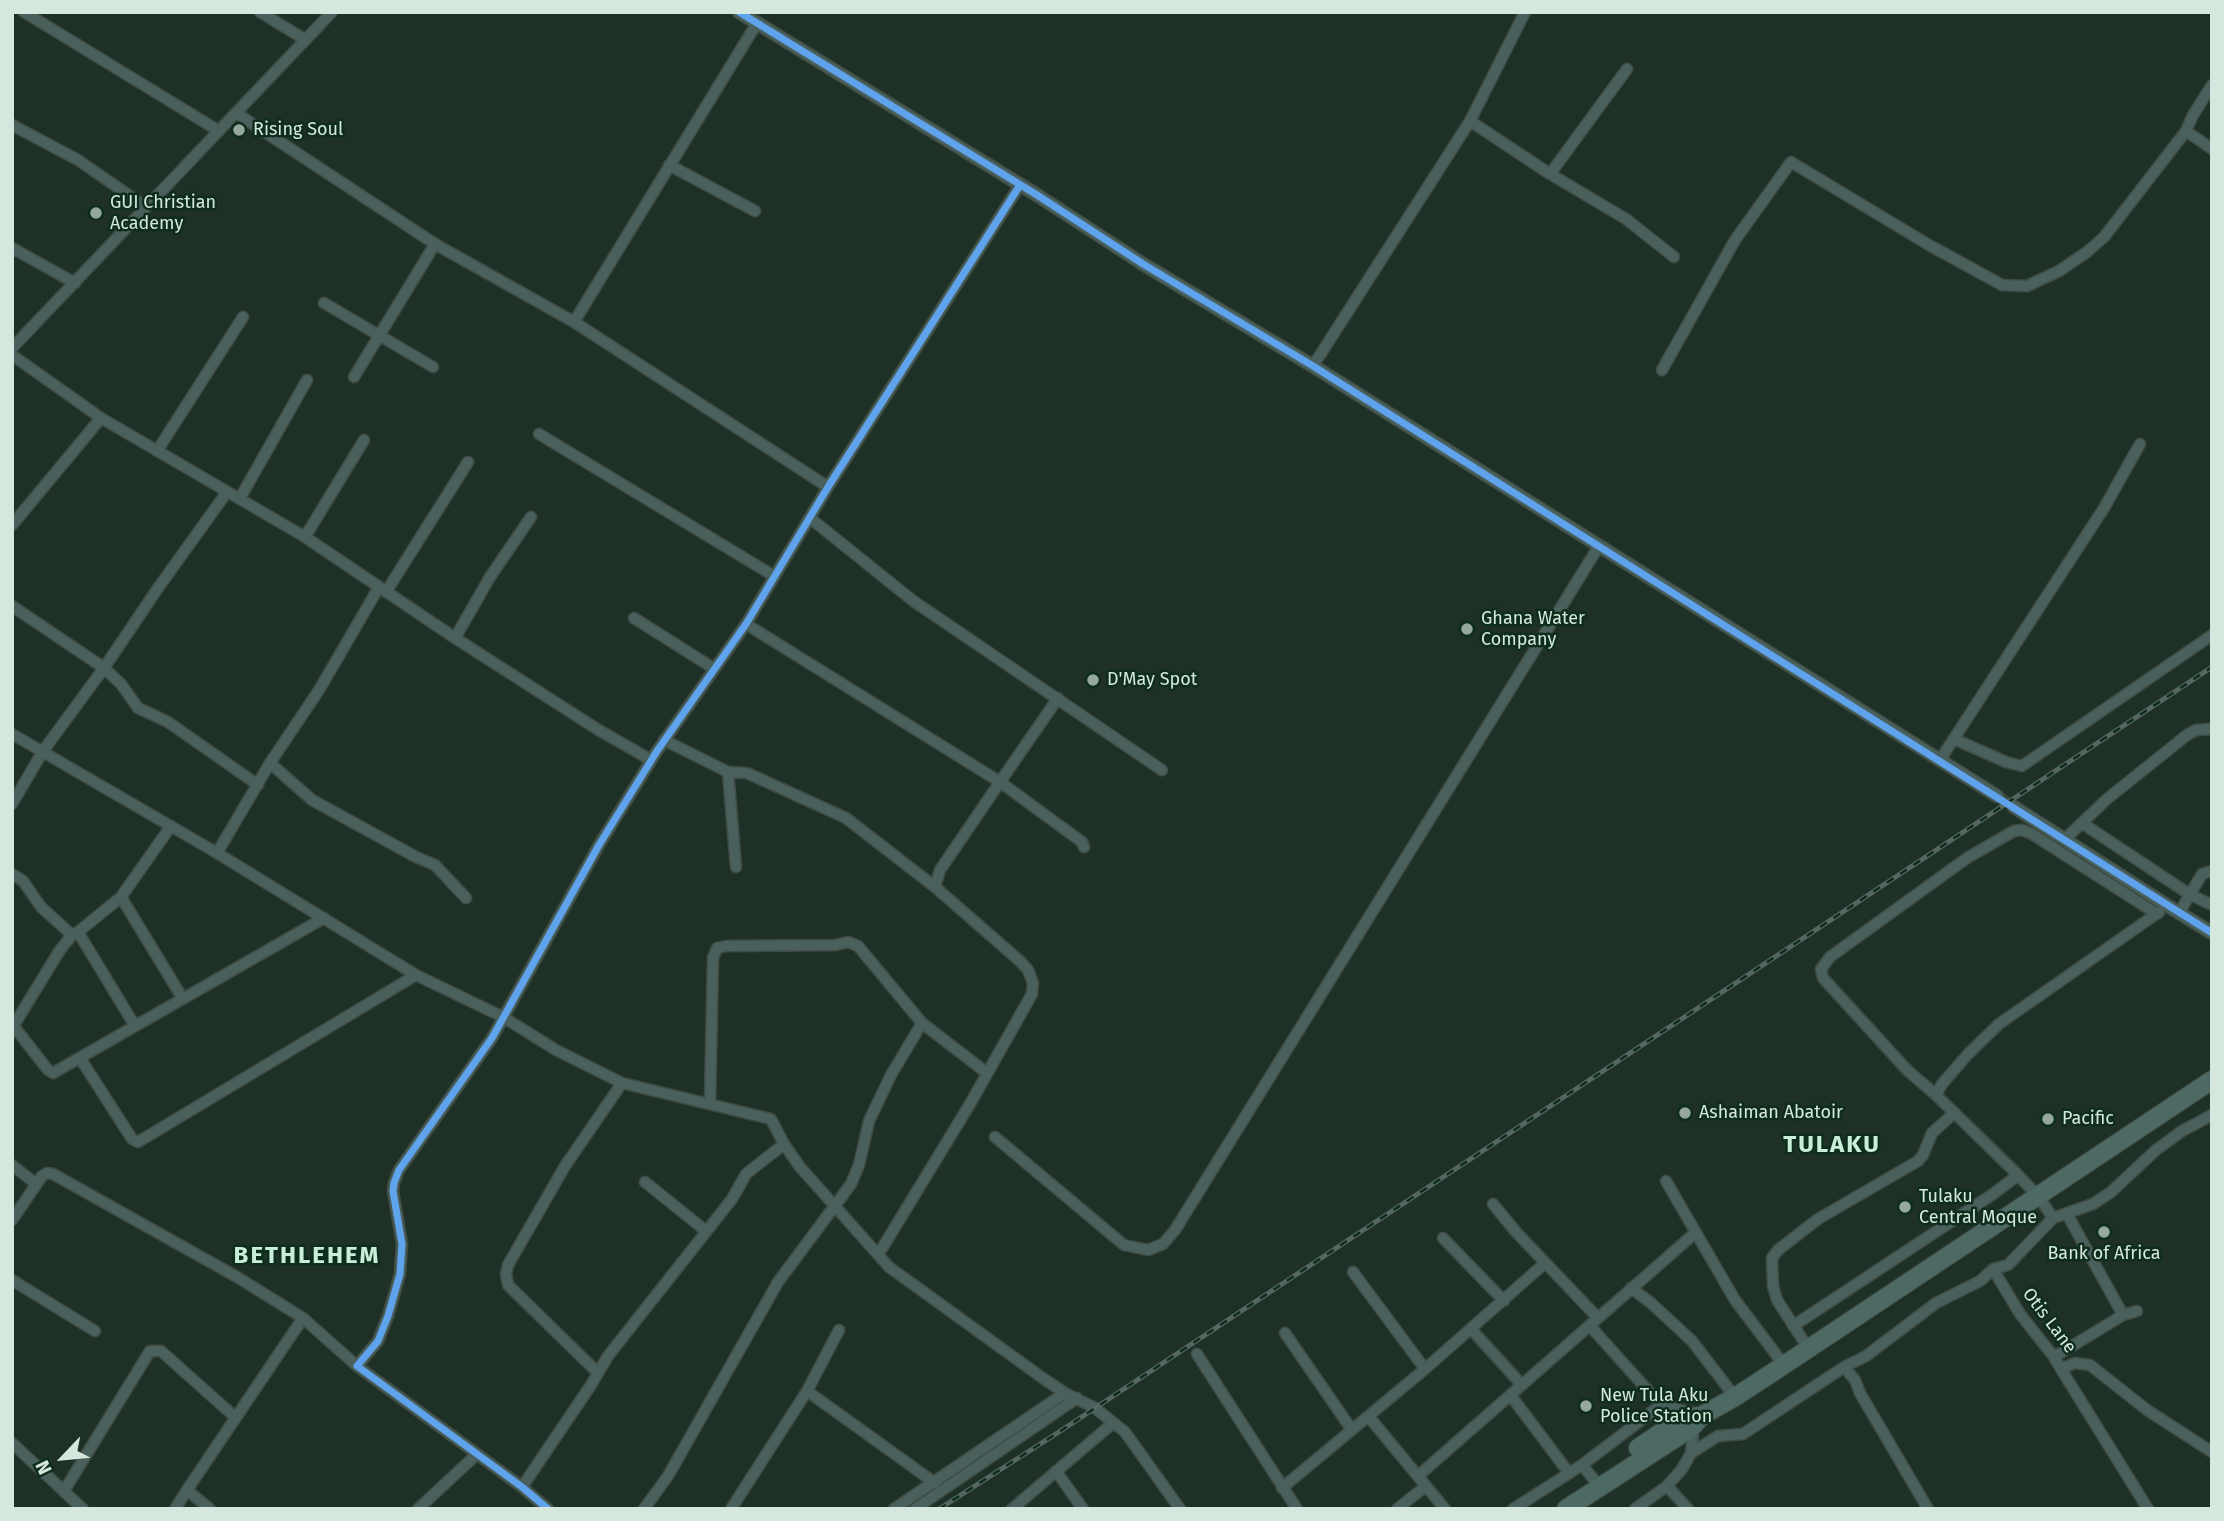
<!DOCTYPE html>
<html>
<head>
<meta charset="utf-8">
<style>
	body { margin:0 }
	#map { position:relative; width:2224px; height:1521px; overflow:hidden; background:#1f3027; font-family:"Fira Sans",sans-serif }
	canvas { display:block }
	.frame { position:absolute; inset:0; border:14px solid #d6e8dd; pointer-events:none }
	.north { position:absolute; left:28px; top:1423px; width:70px; height:70px; -webkit-text-stroke:5px #0d2d1d; paint-order:stroke; rotate:244deg; font-size:19px; font-weight:700; line-height:28px; text-align:center; color:#d6e8dd }
	.north::after { content:''; display:block; margin:auto; width:24px; height:32px; background:#d6e8dd; clip-path:polygon(50% 0,100% 100%,50% 72%,0 100%) }
</style>
</head>
<body>
<div id="map">
<canvas width="2224" height="1521"></canvas>
<div class="frame"></div>
<div class="north">N</div>
</div>
<script>
const ctx = document.querySelector('canvas').getContext('2d');
ctx.lineJoin = 'round';
function shape(rows) {
  const path = new Path2D();
  for (const r of rows) {
    path.moveTo(r[0], r[1]);
    for (let i = 2; i < r.length; i += 2) path.lineTo(r[i], r[i + 1]);
  }
  return path;
}
function stroke(path, color, width, dash) {
  ctx.strokeStyle = color;
  ctx.lineWidth = width;
  ctx.lineCap = dash ? 'butt' : 'round';
  ctx.setLineDash(dash || []);
  ctx.stroke(path);
}
function label(font, color, halo, rows, align = 'center') {
  ctx.font = font + ' "Fira Sans",sans-serif';
  ctx.lineWidth = 5;
  ctx.setLineDash([]);
  ctx.textBaseline = 'middle';
  ctx.strokeStyle = halo;
  ctx.fillStyle = color;
  for (const [text, x, y, turn = 0] of rows) {
    ctx.save();
    ctx.translate(x, y);
    ctx.rotate((+turn || 0) * Math.PI / 180);
    ctx.textAlign = isNaN(turn) ? turn : align;
    if (halo) ctx.strokeText(text, 0, 0);
    ctx.fillText(text, 0, 0);
    ctx.restore();
  }
}
const tertiaryTunnel = shape([
	[1997,796,2014,807]
]);
const minor = shape([
	[24,12,219,131],
	[260,12,304,39],
	[2212,85,2193,115,2186,131,2212,149],
	[236,113,435,244,574,322,828,487],
	[1470,121,1550,174,1626,219,1674,257],
	[12,125,78,160,146,207],
	[669,165,755,211],
	[1550,174,1627,69],
	[12,248,75,283],
	[324,303,433,367],
	[574,322,757,23],
	[12,348,332,12],
	[12,355,101,418,305,537,455,638,597,729,651,760],
	[1313,366,1470,121,1525,12],
	[1662,370,1735,240,1791,162,1929,245,2002,285,2027,286,2059,271,2087,252,2104,237,2186,131],
	[354,377,435,244],
	[539,434,774,576],
	[157,451,243,317],
	[240,498,307,380],
	[810,518,912,600,1162,770],
	[12,525,101,418],
	[305,537,364,440],
	[386,592,468,462],
	[12,606,104,668,121,684,138,708,168,722,258,785],
	[634,618,713,668],
	[746,624,1000,782,1058,698],
	[455,638,490,577,531,517],
	[12,734,217,853,416,975,503,1017,556,1050,622,1083,771,1119,784,1144,800,1167,889,1267,1044,1379,1065,1393,1095,1408,1125,1432,1180,1509],
	[1954,739,2006,762,2022,766,2212,635],
	[664,740,728,772,747,773,846,818,935,887,940,870,1000,782,1082,842,1084,847],
	[1940,760,2104,508,2140,444],
	[270,763,312,800,416,857,435,865,466,898],
	[728,772,736,867],
	[12,804,43,751,104,668,158,588,227,492],
	[2082,823,2189,894,2212,905],
	[171,826,121,897,183,999],
	[2065,839,2107,799,2187,735,2196,730,2212,729],
	[217,853,270,763,319,690,379,587],
	[12,874,23,881,41,907,72,935],
	[2179,913,2202,874,2212,871],
	[78,932,121,897],
	[12,1024,48,1070,53,1073,324,918],
	[14,1025,60,950,72,935,78,932,135,1026],
	[80,1058,132,1139,138,1142,416,975],
	[1936,1095,1942,1084,1968,1054,1999,1024,2159,912],
	[710,1103,713,958,717,948,727,946,836,945,848,942,858,946,922,1023,987,1073],
	[995,1137,1124,1245,1148,1250,1163,1244,1175,1230,1599,546],
	[12,1165,35,1183],
	[1666,1181,1735,1300,1784,1365],
	[645,1182,706,1231],
	[1493,1204,1516,1232,1598,1318],
	[2067,1214,2123,1315],
	[2053,1218,2093,1204,2111,1192,2156,1150,2182,1131,2212,1115],
	[12,1220,42,1176,47,1173,53,1174,237,1277,303,1318],
	[1443,1238,1504,1301],
	[878,1255,970,1104,1032,994,1033,983,1028,970,1021,962,935,887],
	[1993,1269,2020,1314,2054,1357,2061,1369,2075,1363,2090,1365,2147,1410,2212,1452],
	[1353,1272,1425,1369],
	[12,1280,95,1331],
	[1631,1288,1651,1303,1692,1341,1735,1397],
	[1590,1326,1661,1405,1694,1413],
	[1793,1326,1993,1194,2018,1175],
	[1471,1329,1522,1385],
	[1285,1333,1352,1430],
	[1808,1348,1777,1300,1773,1286,1772,1258,1778,1250,1818,1219,1918,1161,1923,1155,1932,1133,1954,1113],
	[1197,1354,1297,1509],
	[2054,1357,2123,1315,2137,1311],
	[2061,1369,2148,1509],
	[597,1372,508,1285,506,1274,508,1265,565,1166,622,1083],
	[807,1391,935,1483],
	[1511,1396,1569,1473],
	[1369,1417,1445,1509],
	[12,1443,83,1509],
	[1691,1453,1718,1436,1743,1434,1844,1367],
	[1582,1465,1600,1487],
	[1056,1471,1083,1509],
	[1418,1476,1695,1233],
	[1667,1486,1688,1509],
	[522,1487,591,1385,608,1356,732,1199,746,1174,784,1144],
	[1282,1488,1425,1369,1545,1263],
	[187,1490,303,1318,357,1366],
	[64,1491,150,1351,161,1351,235,1417],
	[175,1509,187,1490,210,1509],
	[418,1509,477,1454],
	[548,1509,522,1487,357,1366,378,1341,388,1316,400,1274,402,1244,393,1191,394,1183,399,1170,492,1038,599,845,657,751,746,624,828,487,1020,185],
	[644,1509,668,1476,778,1282,851,1184,859,1165,869,1121,891,1075,922,1023],
	[731,1509,807,1391,839,1330],
	[894,1509,1065,1393],
	[915,1509,1077,1398],
	[1012,1509,1113,1423],
	[1397,1509,1426,1486],
	[1513,1509,1582,1465,1661,1405],
	[1635,1509,1667,1486,1682,1469,1691,1453,1693,1436,1691,1428],
	[1928,1509,1860,1393,1855,1380,1844,1367,1866,1356,1936,1303,1980,1281,1993,1269,2008,1265,2053,1218,2038,1196,2014,1171,1936,1095,1907,1070,1823,978,1821,969,1830,957,1967,858,2014,831,2022,830,2032,834,2157,914]
]);
const tertiary = shape([
	[739,12,1037,195,1143,264,1313,366,1997,796],
	[2014,807,2168,906,2212,933]
]);
const trunk = shape([
	[1638,1448,1681,1419,1699,1416],
	[1566,1509,1691,1428,1703,1415,1735,1397,1784,1365,2212,1080]
]);
const rail = shape([
	[939,1509,1062,1430,2212,667]
]);
const cycleway = shape([
	[739,12,1037,195,1143,264,1313,366,2212,933],
	[548,1509,522,1487,357,1366,378,1341,388,1316,400,1274,402,1244,393,1191,394,1183,399,1170,492,1038,599,845,657,751,746,624,828,487,1020,185]
]);
const markers = [
	[239,130,7,"#96a89d"],
	[96,213,7,"#96a89d"],
	[1467,629,7,"#96a89d"],
	[1093,680,7,"#96a89d"],
	[1685,1113,7,"#96a89d"],
	[2048,1119,7,"#96a89d"],
	[1905,1207,7,"#96a89d"],
	[2104,1232,7,"#96a89d"],
	[1586,1406,7,"#96a89d"]
];
const poiNames = [
	["Rising Soul",253,130],
	["GUI Christian",110,203],
	["Academy",110,224],
	["Ghana Water",1481,619],
	["Company",1481,640],
	["D'May Spot",1107,680],
	["Ashaiman Abatoir",1699,1113],
	["Pacific",2062,1119],
	["Tulaku",1919,1197],
	["Central Moque",1919,1218],
	["Bank of Africa",2104,1254,"center"],
	["New Tula Aku",1600,1396],
	["Police Station",1600,1417]
];
const streetNames = [
	["Otis Lane",2049,1321,53]
];
const districtNames = [
	["TULAKU",1832,1145],
	["BETHLEHEM",307,1256]
];
stroke(tertiaryTunnel, '#3a4c42', 12, [12, 6]);
stroke(minor, '#3e4c44', 13);
stroke(tertiary, '#3e4c44', 15);
stroke(trunk, '#3e4c44', 20);
stroke(minor, '#4a605d', 10);
stroke(tertiary, '#4a605d', 12);
stroke(trunk, '#4c6964', 18);
stroke(rail, '#566762', 5);
stroke(rail, '#0d2d1d', 2.5, [8]);
stroke(cycleway, '#60a3ed', 7);
for (const [x, y, r, color] of markers) {
  const dot = new Path2D();
  dot.arc(x, y, r, 0, 2 * Math.PI);
  ctx.fillStyle = color;
  ctx.fill(dot);
  stroke(dot, '#0d2d1d', 2.5);
}
label('18px', '#d6e8dd', '#0d2d1d', poiNames, 'left');
label('18px', '#d6e8dd', '#0d2d1d', streetNames);
ctx.letterSpacing = '2px';
label('bold 24px', '#c9eed8', '#0d2d1d', districtNames);
ctx.letterSpacing = '0px';
</script>
</body>
</html>
